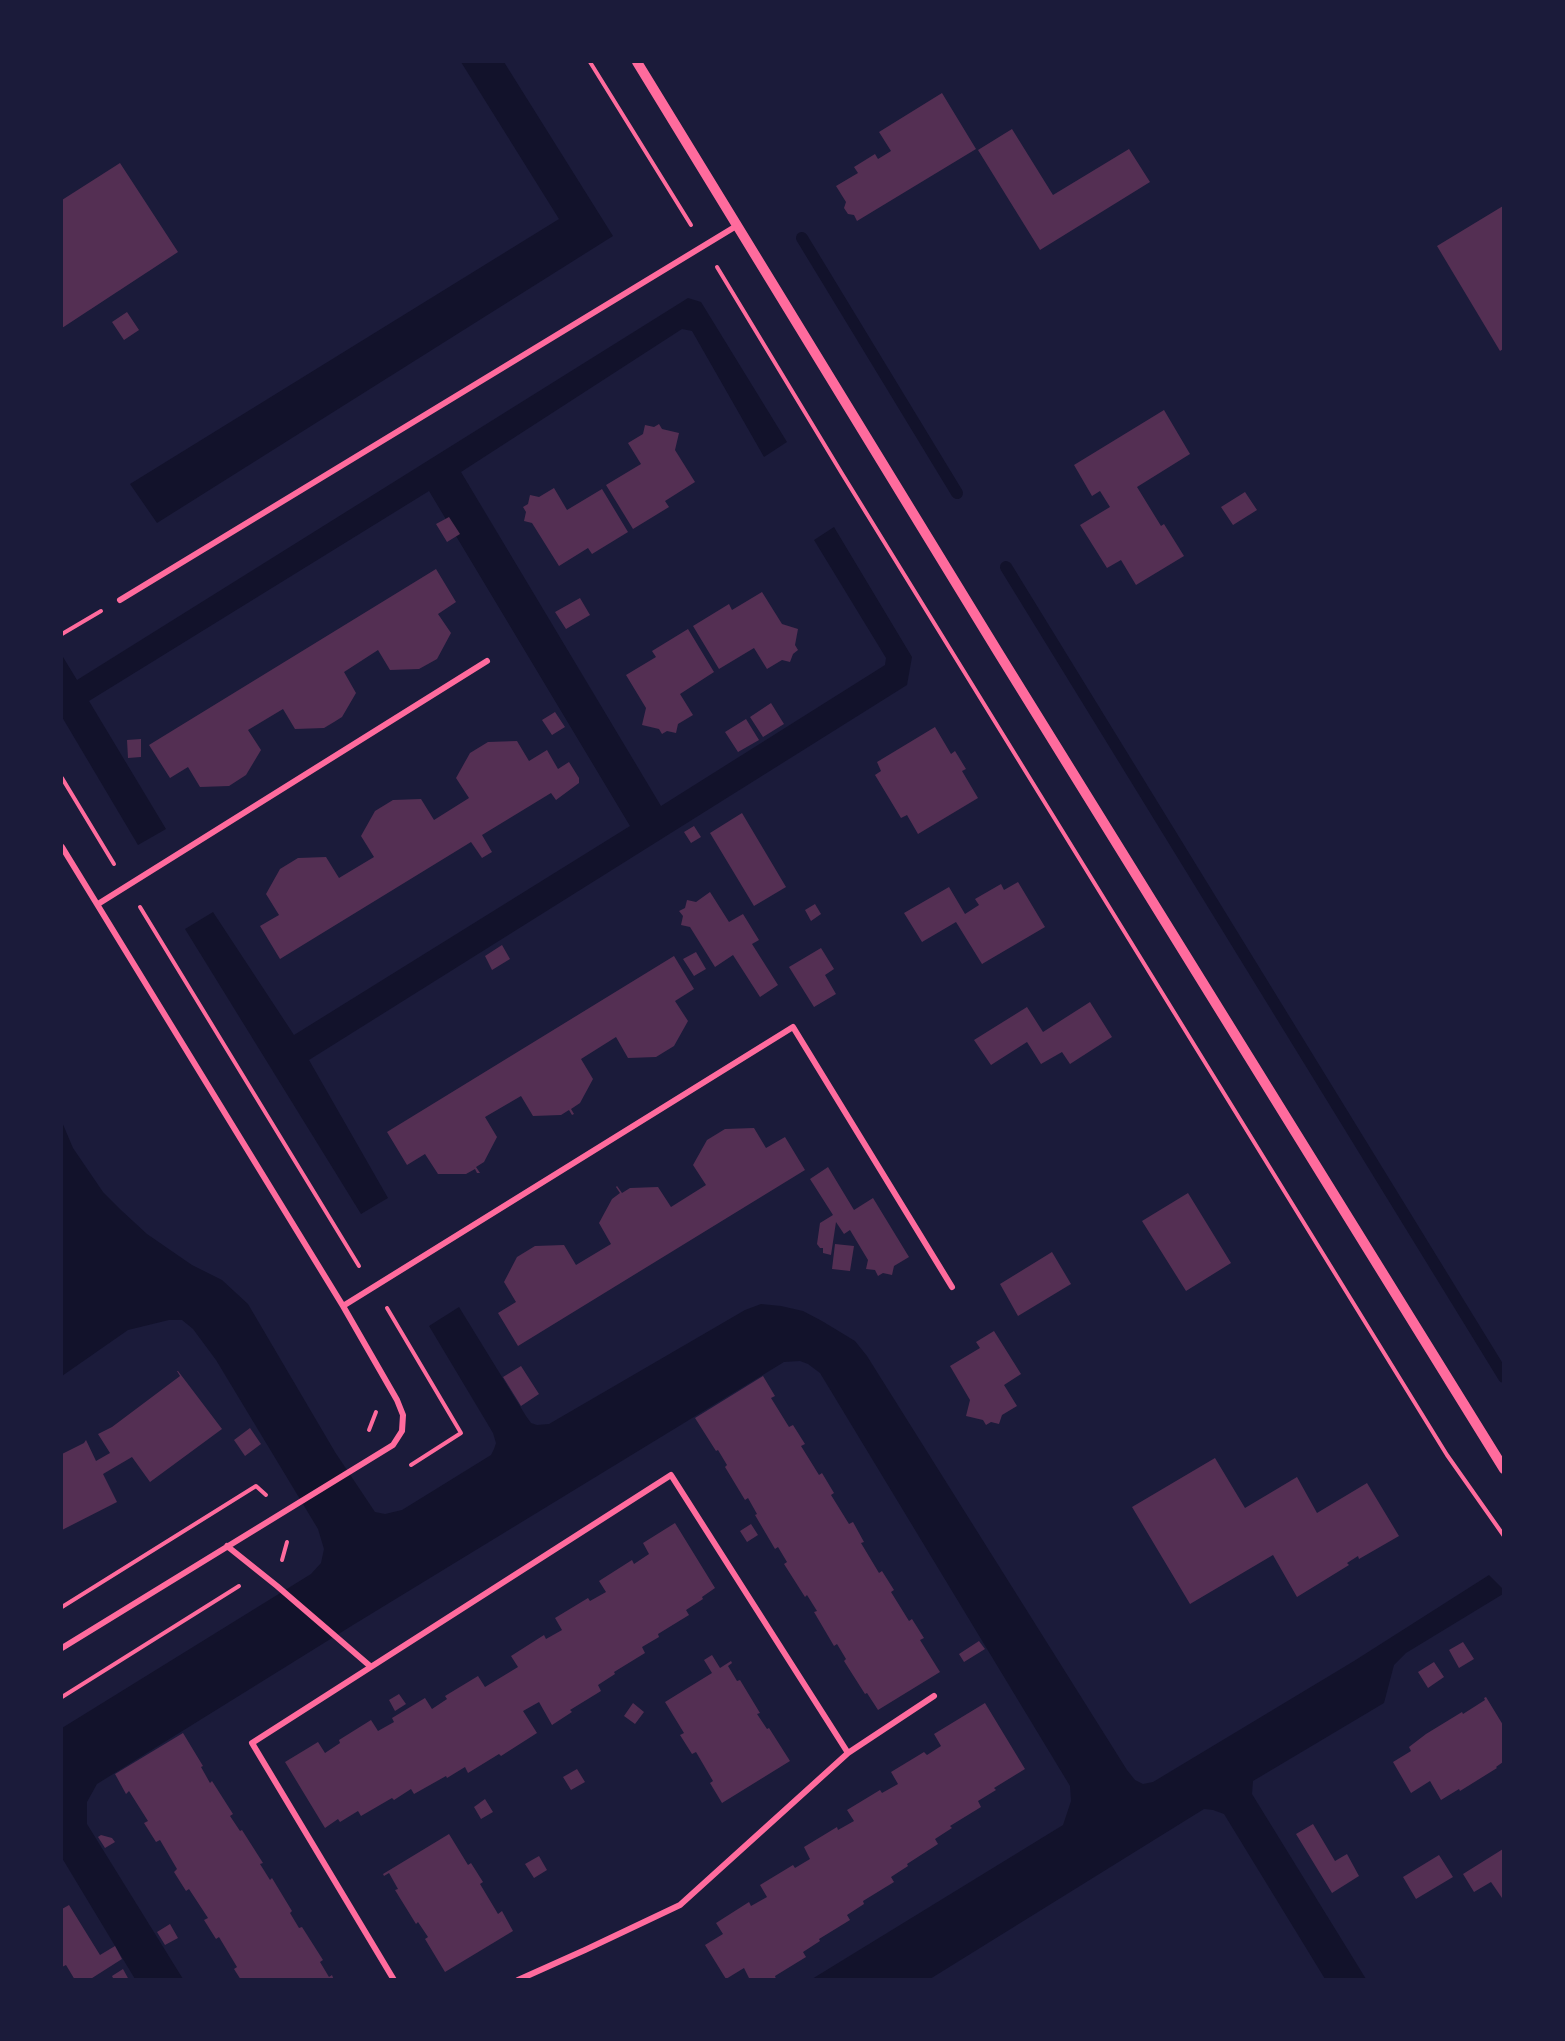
<!DOCTYPE html>
<html>
<head>
<meta charset="utf-8">
<style>
	body { margin:0 }
	#map { position:relative; width:1565px; height:2041px; overflow:hidden; background:#1b1b3a; font-family:"Varela Round",sans-serif }
	canvas { display:block }
	.frame { position:absolute; inset:0; border:63px solid #1b1b3a; pointer-events:none }
</style>
</head>
<body>
<div id="map">
<canvas width="1565" height="2041"></canvas>
<div class="frame"></div>
</div>
<script>
const ctx = document.querySelector('canvas').getContext('2d');
ctx.lineJoin = 'round';
function paint(path, color) {
  ctx.fillStyle = color;
  ctx.fill(path, 'evenodd');
}
function shape(rows) {
  const path = new Path2D();
  for (const r of rows) {
    path.moveTo(r[0], r[1]);
    for (let i = 2; i < r.length; i += 2) path.lineTo(r[i], r[i + 1]);
  }
  return path;
}
function stroke(path, color, width, dash) {
  ctx.strokeStyle = color;
  ctx.lineWidth = width;
  ctx.lineCap = dash ? 'butt' : 'round';
  ctx.setLineDash(dash || []);
  ctx.stroke(path);
}
const water = shape([
	[461,62,504,62,613,236,157,523,130,484,559,219],
	[688,298,701,302,787,442,764,457,692,331,682,329,461,472,661,806,885,665,886,658,814,540,834,527,912,657,907,685,309,1060,388,1198,361,1214,185,929,213,912,294,1035,630,826,429,491,89,701,166,829,138,845,62,717,62,658,63,657,77,680],
	[62,1122,73,1148,103,1192,121,1210,147,1234,192,1265,222,1280,248,1304,335,1452,375,1512,385,1514,402,1510,491,1455,494,1449,496,1443,493,1433,429,1326,459,1307,526,1416,531,1423,537,1425,549,1424,745,1310,761,1304,781,1306,803,1311,822,1321,855,1341,867,1356,1127,1770,1135,1780,1143,1784,1153,1782,1354,1661,1489,1575,1503,1589,1503,1594,1406,1653,1394,1665,1384,1703,1253,1781,1252,1794,1366,1979,1325,1979,1224,1814,1213,1810,1204,1809,930,1979,812,1979,1063,1825,1071,1801,1070,1786,820,1373,808,1364,800,1361,784,1362,353,1625,97,1784,87,1802,87,1824,183,1979,135,1979,62,1858,62,1728,311,1574,321,1563,324,1549,318,1529,216,1360,193,1329,182,1320,169,1320,128,1330,62,1376]
]);
const stream = shape([
	[802,238,957,493],
	[1006,567,1504,1377]
]);
const building = shape([
	[942,93,976,149,857,221,854,215,848,214,844,208,846,202,836,186,858,173,854,167,875,154,878,159,891,151,879,132],
	[1012,129,1053,195,1129,149,1150,182,1040,250,978,150],
	[120,163,178,252,62,328,62,200],
	[1503,206,1503,349,1500,351,1437,246],
	[127,312,139,330,124,340,112,322],
	[1164,410,1190,454,1137,487,1161,526,1164,524,1184,556,1136,585,1121,560,1107,568,1080,525,1110,507,1100,491,1092,496,1074,465],
	[659,424,662,429,679,433,675,450,695,482,665,501,669,507,633,529,606,485,641,464,628,443,643,434,645,425,654,427],
	[554,488,567,510,602,489,628,532,592,554,588,548,559,566,532,523,524,521,526,512,523,507,528,504,530,495,539,497],
	[1245,492,1257,510,1233,525,1221,507],
	[449,517,460,534,447,542,436,524],
	[436,569,456,602,438,614,451,633,437,659,419,669,390,670,378,650,344,672,356,693,342,717,334,722,324,728,295,729,283,709,248,730,261,750,246,775,229,786,200,787,188,767,170,778,149,745],
	[762,592,782,624,798,629,795,645,798,650,793,654,790,662,782,660,767,669,754,648,719,669,693,626,729,604,732,610],
	[580,598,590,615,566,629,555,612],
	[688,629,714,672,680,694,693,715,678,724,676,733,667,731,662,734,659,729,642,725,646,708,626,675,656,657,652,651],
	[771,703,784,724,763,737,750,717],
	[555,712,565,727,552,735,542,720],
	[746,719,759,740,738,752,725,732],
	[935,727,951,754,955,751,966,769,962,771,978,798,918,834,907,815,901,818,875,775,881,771,877,762],
	[141,739,141,757,128,758,127,740],
	[517,741,529,761,547,750,558,769,569,762,579,778,579,783,556,800,551,793,482,835,492,852,482,858,471,842,280,959,260,926,279,915,266,894,280,869,298,858,326,857,339,878,374,857,361,836,375,811,393,800,421,799,434,820,469,798,456,778,470,753,488,742],
	[742,813,786,887,754,906,710,833],
	[694,826,701,837,691,843,684,832],
	[1018,882,1045,927,982,964,956,922,922,942,904,913,949,887,965,914,979,905,975,899,1001,884,1004,890],
	[710,892,729,922,743,914,759,940,752,944,778,985,760,997,733,955,715,967,690,927,681,925,683,916,679,911,685,908,687,900,696,902],
	[815,904,821,914,811,921,805,910],
	[502,945,510,959,492,970,485,956],
	[821,948,834,969,825,975,836,994,814,1007,789,967],
	[696,952,706,969,694,976,683,959],
	[674,956,694,989,675,1001,688,1021,674,1046,656,1057,628,1058,616,1037,581,1059,593,1079,580,1103,571,1109,574,1114,572,1115,569,1110,561,1115,533,1116,521,1096,485,1117,497,1137,484,1162,476,1167,480,1173,477,1173,475,1169,466,1174,438,1174,425,1154,407,1165,387,1132],
	[1090,1002,1112,1037,1070,1064,1062,1052,1041,1064,1027,1042,991,1065,974,1040,1027,1007,1043,1032],
	[754,1128,766,1148,785,1137,805,1170,518,1346,498,1313,516,1302,504,1282,517,1257,535,1246,564,1245,576,1265,611,1244,599,1223,612,1199,620,1193,616,1187,617,1186,622,1193,630,1188,658,1187,671,1207,706,1185,693,1165,707,1140,725,1129],
	[828,1167,854,1210,873,1198,909,1257,894,1266,892,1275,883,1273,878,1276,875,1270,866,1269,868,1260,850,1230,844,1234,836,1222,831,1255,823,1253,823,1248,820,1248,817,1244,820,1223,833,1215,810,1179],
	[1188,1193,1231,1263,1186,1291,1142,1221],
	[835,1244,854,1246,850,1271,832,1269],
	[1052,1252,1071,1284,1018,1316,1000,1284],
	[994,1331,1021,1374,1004,1385,1017,1406,1002,1415,999,1424,991,1422,986,1425,983,1420,966,1416,970,1400,950,1366,980,1348,976,1342],
	[521,1366,539,1394,521,1406,503,1377],
	[177,1371,178,1371,222,1429,150,1482,132,1457,103,1474,117,1502,62,1530,62,1454,84,1443,86,1440,96,1461,110,1453,98,1434,112,1427,180,1376],
	[763,1376,775,1396,771,1398,789,1427,793,1425,805,1444,801,1446,819,1475,822,1473,834,1493,831,1495,849,1524,853,1522,864,1542,861,1543,879,1573,882,1571,894,1590,891,1592,909,1621,912,1619,924,1638,920,1640,940,1672,878,1710,867,1693,865,1694,844,1661,846,1659,837,1644,834,1646,814,1612,817,1611,807,1595,805,1597,784,1564,787,1562,778,1547,775,1549,755,1515,757,1514,748,1498,745,1500,725,1467,727,1465,718,1450,716,1451,695,1418],
	[250,1428,261,1444,245,1456,234,1440],
	[1215,1458,1245,1508,1297,1477,1317,1513,1367,1483,1399,1536,1359,1559,1358,1556,1347,1563,1349,1565,1297,1597,1273,1555,1190,1604,1132,1507],
	[675,1523,715,1588,702,1597,703,1599,686,1610,689,1615,658,1634,659,1637,642,1647,645,1653,614,1672,615,1674,598,1685,601,1691,570,1710,572,1712,552,1725,539,1702,523,1711,537,1733,501,1756,499,1754,468,1773,465,1767,447,1778,446,1776,414,1794,411,1789,394,1800,392,1798,361,1816,358,1811,340,1822,338,1819,325,1828,285,1762,318,1742,325,1753,340,1743,339,1740,371,1720,378,1731,394,1722,392,1718,425,1698,432,1709,447,1699,445,1696,478,1676,485,1687,518,1667,511,1656,544,1635,546,1639,562,1630,555,1618,588,1598,590,1601,606,1592,599,1581,632,1560,634,1564,649,1554,643,1543],
	[751,1524,758,1535,747,1542,740,1531],
	[979,1641,985,1649,964,1662,959,1654],
	[1463,1642,1474,1659,1459,1668,1449,1650],
	[712,1655,720,1668,731,1661,732,1663,728,1666,737,1681,740,1680,760,1713,757,1714,767,1729,769,1728,790,1761,722,1803,710,1783,713,1781,696,1752,692,1754,680,1735,684,1733,665,1702,712,1673,704,1660],
	[1434,1662,1444,1677,1428,1688,1418,1672],
	[399,1694,406,1704,395,1711,389,1700],
	[1486,1697,1503,1725,1503,1762,1496,1767,1497,1768,1460,1791,1459,1789,1441,1800,1430,1781,1411,1793,1393,1762,1411,1751,1409,1747,1426,1734,1462,1712,1463,1714,1485,1700,1484,1698],
	[633,1703,644,1712,635,1724,624,1716],
	[985,1703,1025,1769,994,1788,996,1790,978,1801,981,1807,950,1826,952,1828,935,1839,938,1844,907,1864,908,1866,891,1877,894,1882,863,1901,864,1904,847,1915,850,1920,819,1939,820,1941,803,1952,806,1957,775,1976,776,1979,750,1980,744,1968,726,1979,705,1945,723,1934,716,1923,749,1902,751,1906,767,1897,760,1885,793,1865,795,1868,810,1859,804,1847,837,1827,838,1830,854,1821,847,1810,880,1790,882,1793,898,1784,891,1772,924,1752,927,1755,941,1746,934,1734],
	[183,1733,203,1766,201,1767,210,1783,212,1781,233,1814,230,1816,240,1831,242,1830,263,1863,260,1864,270,1880,272,1878,292,1911,290,1913,299,1928,302,1927,323,1960,320,1962,329,1977,332,1975,334,1980,241,1980,234,1969,237,1967,219,1937,216,1939,204,1920,208,1918,189,1889,186,1891,174,1872,177,1869,160,1840,156,1842,144,1823,148,1821,129,1791,126,1794,115,1774],
	[577,1769,585,1782,571,1790,563,1777],
	[485,1799,493,1812,481,1819,474,1807],
	[1313,1824,1335,1861,1347,1854,1359,1876,1332,1893,1296,1834],
	[449,1834,468,1865,471,1863,483,1882,480,1884,498,1914,502,1911,513,1931,445,1972,425,1939,428,1937,418,1922,416,1924,395,1890,398,1889,389,1873,384,1876,383,1874],
	[101,1835,112,1838,115,1842,105,1848,98,1837],
	[1503,1849,1503,1897,1502,1898,1491,1882,1474,1892,1463,1874],
	[1439,1855,1453,1877,1416,1899,1403,1877],
	[539,1856,547,1870,534,1878,525,1864],
	[69,1905,100,1955,115,1946,122,1959,89,1980,75,1980,66,1965,62,1967,62,1909],
	[170,1924,178,1938,165,1945,157,1932],
	[123,1969,129,1980,114,1980,112,1976]
]);
const path = shape([
	[590,62,691,225],
	[717,267,841,472,1447,1455,1504,1536],
	[62,634,101,611],
	[62,778,114,864],
	[140,907,359,1266],
	[387,1308,461,1433,411,1465],
	[369,1430,376,1412],
	[282,1560,287,1542],
	[62,1607,256,1486,266,1495],
	[62,1697,239,1586]
]);
const minor = shape([
	[120,600,738,225],
	[62,847,343,1306,397,1400,403,1415,402,1431,393,1445,62,1648],
	[98,904,487,661],
	[343,1306,793,1027,952,1287],
	[227,1546,277,1586,370,1666],
	[394,1980,252,1743,671,1475,848,1753],
	[518,1980,585,1950,680,1905,848,1753,934,1696]
]);
const tertiary = shape([
	[637,62,998,652,1504,1469]
]);
paint(water, '#12122b');
stroke(stream, '#12122b', 12);
paint(building, '#542f53');
stroke(path, '#ff6b9d', 4);
stroke(minor, '#ff6b9d', 6);
stroke(tertiary, '#ff6b9d', 10);
</script>
</body>
</html>
